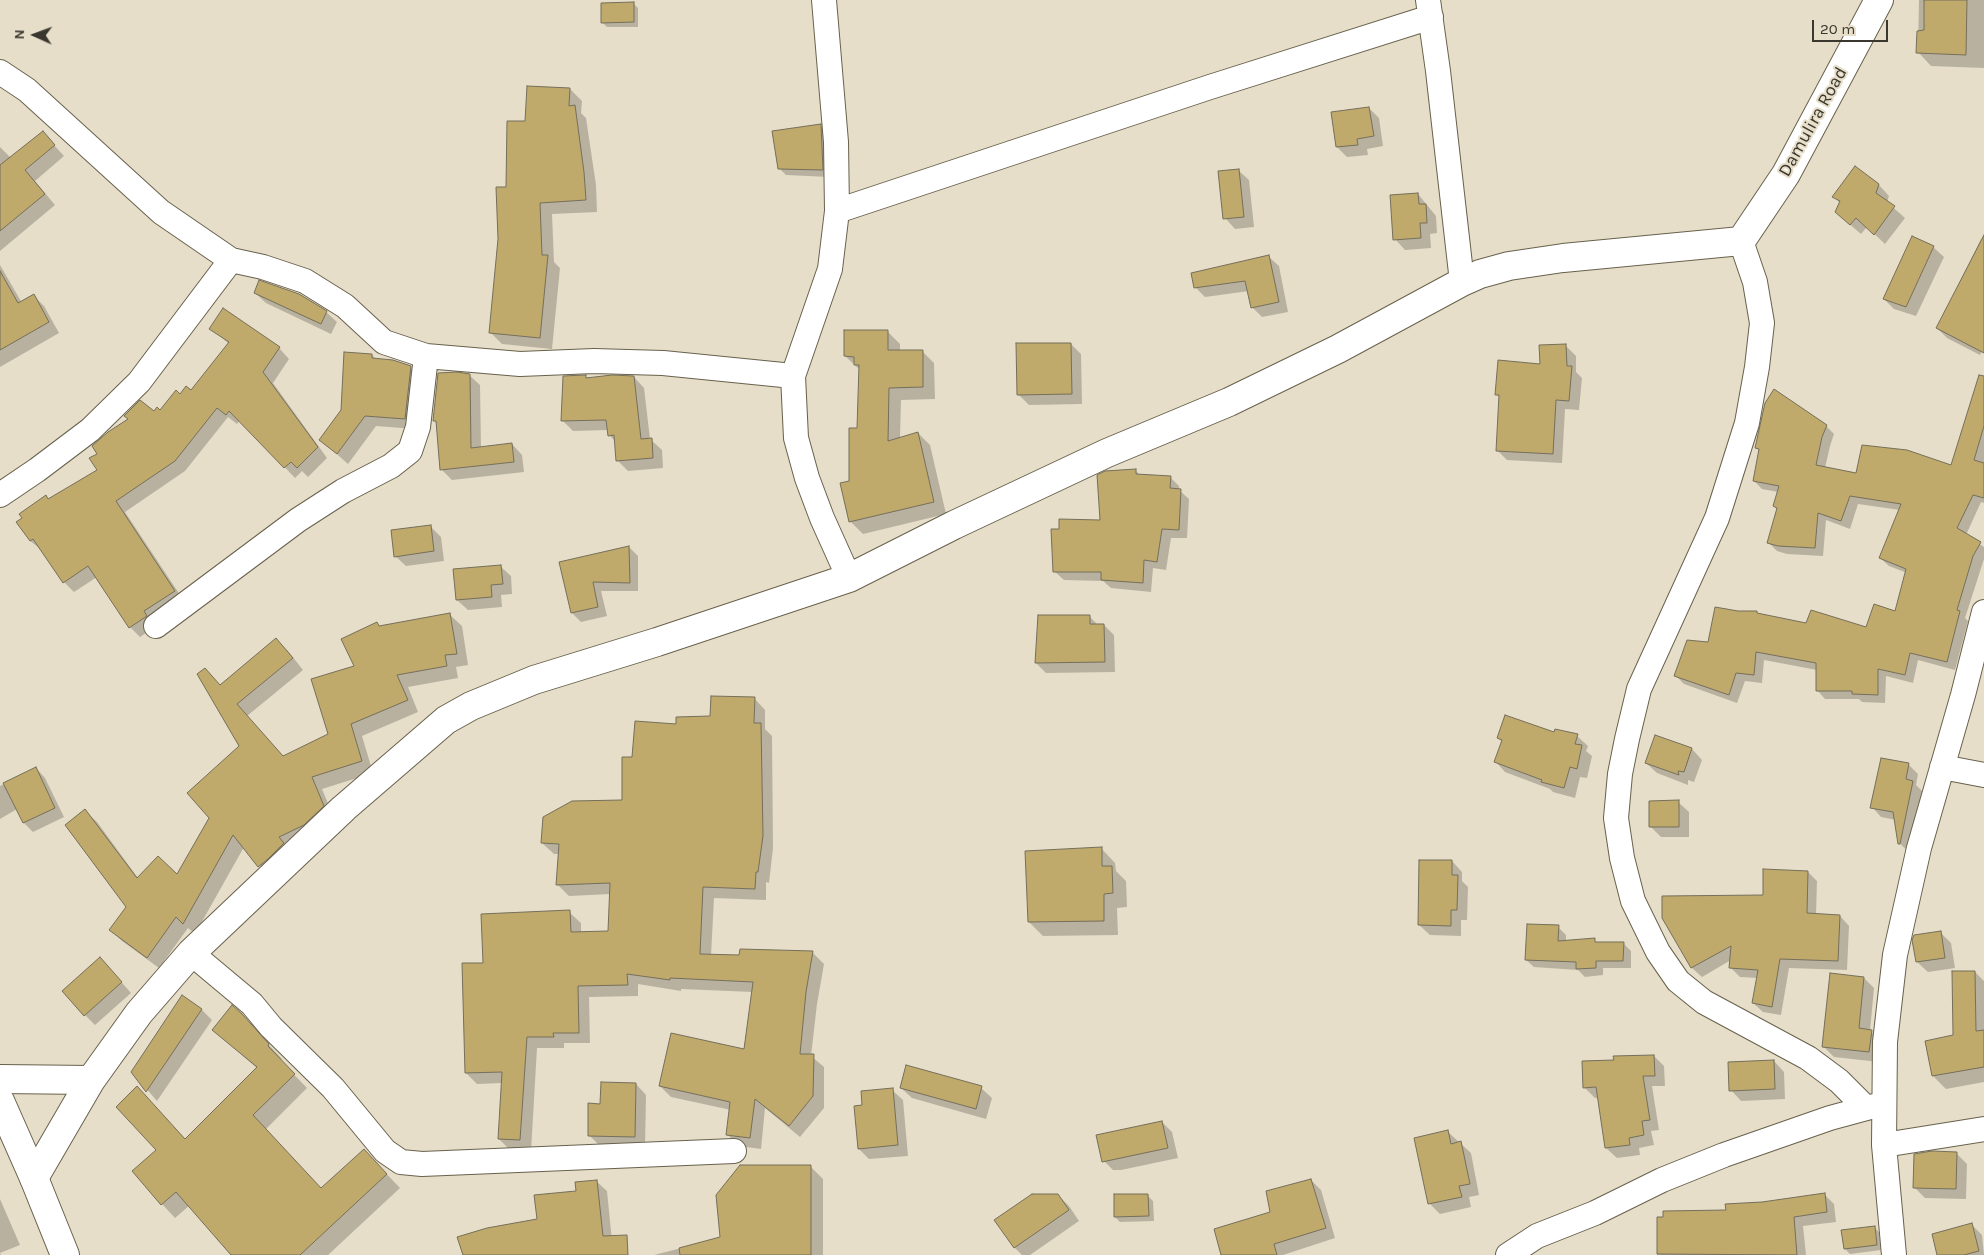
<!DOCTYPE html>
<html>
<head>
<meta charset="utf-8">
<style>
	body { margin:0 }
	#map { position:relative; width:1984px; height:1255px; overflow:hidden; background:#e6dec8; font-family:Karla,sans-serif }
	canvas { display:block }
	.north { position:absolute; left:10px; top:10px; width:50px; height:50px; -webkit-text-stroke:4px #e6dec8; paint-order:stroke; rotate:272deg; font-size:14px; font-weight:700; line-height:20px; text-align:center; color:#3a372e }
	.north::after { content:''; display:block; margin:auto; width:18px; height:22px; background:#3a372e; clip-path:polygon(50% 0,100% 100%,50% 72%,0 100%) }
	.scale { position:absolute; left:1812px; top:20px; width:76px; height:22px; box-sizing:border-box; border:2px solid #3a372e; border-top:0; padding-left:6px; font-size:15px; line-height:18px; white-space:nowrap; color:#3a372e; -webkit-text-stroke:4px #e6dec8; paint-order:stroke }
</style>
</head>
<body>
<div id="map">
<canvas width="1984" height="1255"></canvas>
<div class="north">N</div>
<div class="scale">20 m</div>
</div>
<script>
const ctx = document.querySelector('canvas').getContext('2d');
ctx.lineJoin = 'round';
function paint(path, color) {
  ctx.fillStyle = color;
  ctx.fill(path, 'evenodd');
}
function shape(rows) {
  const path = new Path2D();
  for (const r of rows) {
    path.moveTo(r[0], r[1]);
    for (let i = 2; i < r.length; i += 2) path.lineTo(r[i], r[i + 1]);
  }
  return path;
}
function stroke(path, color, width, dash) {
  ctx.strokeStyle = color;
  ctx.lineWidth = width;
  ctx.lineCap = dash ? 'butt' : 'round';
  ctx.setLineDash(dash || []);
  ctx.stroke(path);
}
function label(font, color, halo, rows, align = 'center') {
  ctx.font = font + ' Karla,sans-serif';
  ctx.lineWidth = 4;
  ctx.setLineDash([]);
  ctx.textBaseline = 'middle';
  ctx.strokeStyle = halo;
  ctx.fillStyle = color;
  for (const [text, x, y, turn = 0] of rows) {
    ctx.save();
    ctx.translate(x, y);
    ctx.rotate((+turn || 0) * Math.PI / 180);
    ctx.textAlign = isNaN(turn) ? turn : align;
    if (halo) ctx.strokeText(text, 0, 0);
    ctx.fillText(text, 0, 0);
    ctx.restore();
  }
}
const shadow = shape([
	[1919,0,1984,0,1984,68,1931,66,1918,52],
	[633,3,638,8,638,27,607,27,602,22],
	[570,89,582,101,581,113,586,118,596,185,597,212,552,214,554,262,560,268,552,349,502,344,490,332,507,188,527,122],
	[1369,108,1379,118,1383,146,1367,149,1368,155,1347,157,1337,147],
	[820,125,827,132,829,177,786,175,779,168],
	[43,133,64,156,35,181,55,205,0,251,0,147,11,158],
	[1855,168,1879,185,1889,196,1887,202,1905,218,1885,244,1867,227,1861,234,1847,222,1841,204,1834,197],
	[1238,170,1249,180,1254,227,1235,229,1225,218],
	[1418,194,1436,216,1437,233,1430,234,1431,248,1405,250,1395,239],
	[1981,239,1984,241,1984,347,1980,355,1947,338,1937,328],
	[1933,247,1944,257,1916,316,1894,309,1884,299],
	[1269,257,1279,266,1288,312,1262,317,1252,307,1249,291,1205,297,1195,287],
	[0,265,22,303,34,296,44,306,59,333,0,367],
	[255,293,326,312,337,322,331,334,266,303],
	[223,310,279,348,289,359,273,383,327,458,308,477,302,471,295,478,240,420,237,424,228,417,185,471,125,512,184,601,156,626,140,637,130,627,97,577,74,592,64,582,42,550,30,541,98,470,98,454,154,413,161,412,180,396,192,392,229,344,211,328],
	[888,332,900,344,900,351,922,351,934,363,935,399,901,400,900,438,918,433,930,445,946,514,863,534,850,521,850,482,859,429,860,368,858,368,845,356],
	[1071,344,1081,354,1082,404,1029,405,1018,394],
	[1566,346,1576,356,1576,372,1582,378,1579,410,1565,409,1562,463,1507,460,1497,450,1500,398,1496,394,1541,365],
	[372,355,377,360,410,367,421,377,415,429,376,426,348,464,321,440,342,411],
	[469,375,480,385,481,448,512,444,522,455,524,472,452,480,442,470,437,424,434,420],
	[585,376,588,379,634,377,644,388,650,439,662,450,663,468,628,471,617,460,616,442,609,435,608,430,573,431,563,421],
	[1984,408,1984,503,1981,502,1966,535,1984,547,1984,559,1965,618,1968,621,1955,670,1918,660,1913,683,1886,676,1885,703,1862,702,1859,699,1825,699,1817,690,1817,670,1764,660,1762,683,1745,681,1737,703,1684,684,1676,676,1738,612,1756,612,1759,615,1807,625,1867,628,1896,613,1907,573,1889,566,1880,558,1900,510,1858,504,1850,529,1826,520,1823,556,1787,554,1777,551,1769,543,1777,509,1774,506,1778,492,1762,489,1754,481,1760,451,1757,448,1826,426,1834,434,1830,446,1825,468,1857,474,1952,466],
	[1135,470,1140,475,1170,477,1179,486,1179,490,1189,499,1187,538,1171,538,1166,570,1153,568,1151,592,1111,588,1103,581,1064,580,1054,571,1060,530,1101,521],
	[430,526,441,537,444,561,406,566,395,556],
	[629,547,638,556,638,591,601,591,607,616,581,622,572,613,561,563],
	[500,566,511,576,512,594,501,595,502,607,468,610,457,600],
	[450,615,462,626,468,665,456,667,458,678,408,687,418,712,362,736,373,773,322,789,334,818,270,877,244,847,195,934,188,928,159,968,122,941,111,930,128,907,85,811,97,822,138,878,177,876,211,818,241,747,220,686,276,640,288,651,303,670,247,716,284,757,329,735,355,667,377,623,380,627],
	[1089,616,1098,625,1104,625,1114,635,1115,672,1046,673,1036,663],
	[754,698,765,710,765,729,772,736,773,848,769,883,766,882,766,900,714,898,711,956,741,957,812,952,824,964,817,1004,811,1056,824,1067,824,1108,800,1137,765,1108,761,1149,739,1146,728,1135,731,1110,671,1097,660,1086,745,1050,753,992,681,989,681,991,638,984,638,996,589,997,590,1043,564,1043,564,1048,537,1048,531,1151,510,1150,499,1139,502,1083,477,1084,466,1073,484,964,569,912,581,923,581,933,609,932,611,894,569,896,558,885,559,854,554,854,542,843,623,801,633,759,678,725,711,717],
	[1555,734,1577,736,1588,746,1586,751,1592,756,1587,778,1580,777,1575,798,1553,792,1550,789,1505,772,1495,761,1502,742,1498,738],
	[1656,736,1692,749,1702,760,1694,782,1688,780,1688,785,1657,773,1646,763],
	[1908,764,1918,774,1916,785,1923,792,1910,853,1899,843,1896,820,1881,817,1872,807],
	[36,768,45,778,64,817,33,832,24,823,17,809,0,819,0,786],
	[1678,802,1689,812,1689,837,1661,837,1651,827],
	[1101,848,1115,863,1116,871,1126,881,1127,907,1117,908,1118,935,1043,936,1029,922],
	[1452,861,1462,872,1462,881,1468,887,1467,920,1461,920,1461,936,1430,935,1419,925],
	[1808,872,1817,881,1816,915,1840,916,1849,926,1847,970,1789,968,1781,1015,1763,1012,1753,1003,1758,978,1740,977,1731,968,1731,960,1702,977,1692,968,1664,918,1764,896],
	[1558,927,1566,935,1566,942,1594,940,1597,943,1623,943,1631,951,1631,968,1603,968,1603,975,1585,977,1578,970,1534,967,1526,960],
	[1940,932,1951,943,1955,968,1928,972,1917,962],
	[110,969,131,993,95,1025,85,1015],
	[1975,972,1984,981,1984,1082,1946,1089,1933,1076,1954,1036],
	[1864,978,1874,988,1870,1031,1882,1042,1879,1062,1834,1057,1823,1046],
	[183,997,202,1010,212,1020,157,1101,132,1072],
	[241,1015,282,1059,280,1060,307,1088,266,1129,322,1190,377,1164,400,1188,328,1255,233,1255,190,1205,175,1218,162,1204,186,1140,258,1069,213,1030],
	[1654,1056,1664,1066,1665,1086,1652,1086,1659,1130,1651,1131,1654,1145,1639,1148,1640,1155,1617,1158,1606,1148,1599,1098,1595,1098,1584,1087],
	[1774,1061,1784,1072,1785,1099,1741,1101,1731,1090],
	[636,1084,646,1095,645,1147,600,1146,589,1135,602,1105],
	[901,1088,981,1088,992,1098,986,1119,912,1098],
	[892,1090,903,1100,908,1156,869,1159,859,1149,863,1107],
	[1162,1122,1172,1132,1178,1158,1121,1170,1113,1170,1102,1159],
	[1448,1132,1471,1153,1479,1195,1469,1197,1471,1207,1440,1214,1429,1203],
	[1956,1153,1967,1164,1966,1199,1925,1198,1914,1187],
	[810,1166,823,1179,823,1255,654,1255,721,1238],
	[1311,1180,1321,1190,1335,1238,1283,1255,1223,1255],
	[596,1181,607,1191,613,1251,575,1255,464,1255,538,1220],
	[1824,1194,1834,1204,1836,1222,1803,1226,1806,1255,1657,1255,1658,1219,1727,1211,1762,1203],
	[1058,1195,1069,1206,1079,1221,1030,1255,1022,1255,1015,1248,996,1220],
	[1116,1195,1148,1196,1153,1201,1154,1221,1120,1222,1115,1217],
	[0,1199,20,1245,0,1253,1,1255,0,1255],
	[1971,1224,1982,1235,1984,1255,1938,1255],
	[1874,1227,1879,1232,1881,1250,1850,1254,1845,1249]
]);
const building = shape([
	[1924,0,1967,0,1966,55,1916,53,1917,31,1924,30,1924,0],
	[634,2,634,22,601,23,601,3,634,2],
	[527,86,570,88,569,106,575,105,584,172,586,200,540,203,542,255,548,255,540,338,489,333,498,239,496,187,506,187,507,121,525,121,527,86],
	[1369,107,1374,136,1357,139,1358,145,1336,147,1331,112,1369,107],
	[821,124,823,170,778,169,772,131,821,124],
	[43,131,55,145,25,170,45,194,0,231,0,165,43,131],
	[1855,166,1879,184,1876,193,1895,206,1874,235,1856,218,1850,225,1835,212,1840,201,1832,197,1855,166],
	[1239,169,1244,217,1223,219,1218,171,1239,169],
	[1418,193,1419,204,1426,204,1427,223,1420,223,1421,238,1393,240,1390,195,1418,193],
	[1984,235,1984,353,1936,328,1984,235],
	[1912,236,1934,246,1906,307,1883,299,1912,236],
	[1269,255,1279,302,1251,308,1245,281,1194,288,1191,273,1269,255],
	[0,271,18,303,34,294,49,322,0,350,0,271],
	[259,280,299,294,327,311,321,324,254,293,259,280],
	[223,308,280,347,263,372,318,447,297,468,291,462,284,468,229,411,226,415,217,408,175,461,116,501,175,591,144,611,147,616,129,628,88,566,63,583,33,539,30,541,16,522,22,518,19,514,46,495,48,499,97,470,89,458,97,454,92,446,108,432,128,419,124,416,140,400,154,411,157,407,160,410,176,390,180,394,186,386,191,390,229,342,209,329,223,308],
	[844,330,888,330,888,350,923,350,923,387,889,388,888,441,918,432,934,502,849,522,840,483,849,481,849,428,857,428,859,365,854,365,854,357,844,356,844,330],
	[1016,343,1071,343,1072,394,1017,395,1016,343],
	[1566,344,1567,366,1572,366,1569,401,1556,400,1553,454,1496,451,1499,395,1495,395,1498,360,1540,364,1539,345,1566,344],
	[344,352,372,354,372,358,393,360,411,366,405,419,365,416,337,454,319,440,341,410,344,352],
	[457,372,470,374,471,448,512,443,514,462,440,470,436,421,433,421,438,373,457,372],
	[586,375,586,378,612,375,634,376,641,439,652,438,653,458,616,461,614,435,608,436,606,420,561,421,563,376,586,375],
	[1979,375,1984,376,1984,426,1974,460,1984,463,1984,498,1973,495,1957,528,1981,542,1973,556,1957,610,1960,611,1947,662,1910,653,1905,675,1878,669,1878,695,1852,694,1852,691,1816,691,1816,663,1756,652,1754,675,1736,673,1729,695,1674,676,1687,640,1708,642,1715,607,1738,611,1757,611,1757,613,1806,623,1811,610,1866,627,1874,604,1895,611,1906,569,1879,558,1901,504,1850,496,1841,521,1818,513,1815,548,1778,546,1767,543,1777,508,1773,506,1779,486,1753,481,1759,449,1755,448,1765,403,1774,389,1827,425,1822,437,1816,465,1856,473,1862,445,1907,450,1951,465,1979,375],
	[1136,469,1136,474,1171,476,1170,488,1181,489,1179,530,1162,529,1157,562,1144,560,1143,583,1101,580,1101,572,1053,572,1051,529,1059,529,1059,519,1100,520,1097,475,1105,471,1136,469],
	[431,525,434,551,394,557,391,530,431,525],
	[629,546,630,583,593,582,598,607,571,613,559,562,629,546],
	[501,565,503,584,491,585,492,597,456,600,453,569,501,565],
	[450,613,457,654,445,655,447,666,397,675,408,700,351,724,362,761,312,777,324,806,304,825,279,837,284,843,268,859,258,867,233,835,183,924,176,917,147,958,109,930,126,907,65,825,85,809,137,878,158,856,177,874,209,818,187,793,239,746,197,674,205,668,220,685,276,638,293,658,237,704,283,756,328,734,311,679,354,666,341,639,377,622,379,626,450,613],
	[1038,615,1090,615,1090,624,1104,624,1105,662,1035,663,1038,615],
	[711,696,755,697,754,723,761,723,763,836,758,872,756,872,755,889,703,887,700,954,739,955,740,949,813,951,806,992,800,1054,814,1054,813,1096,789,1126,755,1099,750,1138,726,1135,730,1102,659,1086,671,1033,744,1049,753,982,670,978,670,980,627,974,628,985,578,986,579,1033,553,1033,554,1037,527,1037,520,1140,498,1139,502,1072,465,1073,462,963,483,963,481,914,570,910,571,932,608,931,610,883,556,885,559,844,541,843,543,817,572,801,622,800,622,757,632,757,635,721,676,724,676,717,710,716,711,696],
	[1505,715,1554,732,1555,729,1578,734,1575,744,1582,745,1577,769,1570,767,1564,788,1541,782,1542,780,1494,762,1502,740,1497,738,1505,715],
	[1655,735,1692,748,1684,772,1678,771,1679,775,1645,763,1655,735],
	[1881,758,1909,763,1906,779,1913,781,1900,844,1898,844,1893,812,1870,808,1881,758],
	[36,767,55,808,23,823,3,783,36,767],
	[1679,800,1679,827,1649,827,1649,801,1679,800],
	[1102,847,1102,866,1112,866,1113,893,1104,894,1104,921,1028,922,1025,851,1102,847],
	[1419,860,1452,860,1452,875,1458,875,1457,910,1451,910,1451,926,1418,925,1419,860],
	[1763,869,1808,871,1807,913,1840,915,1838,961,1780,959,1772,1007,1752,1003,1758,970,1729,968,1731,946,1691,968,1662,918,1662,896,1763,895,1763,869],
	[1527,924,1559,925,1558,941,1595,938,1595,942,1624,942,1623,961,1596,961,1596,968,1576,969,1576,962,1525,960,1527,924],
	[1941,931,1945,958,1916,962,1912,940,1914,935,1941,931],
	[100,957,122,982,84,1016,62,991,100,957],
	[1952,971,1975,971,1976,1031,1984,1030,1984,1067,1932,1076,1925,1041,1953,1035,1952,971],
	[1830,973,1864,977,1859,1028,1872,1030,1869,1052,1822,1047,1830,973],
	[182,995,202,1009,146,1092,131,1072,182,995],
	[232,1005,242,1014,269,1044,268,1046,295,1074,253,1115,321,1188,364,1149,387,1174,300,1255,231,1255,176,1192,161,1205,132,1171,156,1150,116,1107,137,1086,185,1139,257,1067,212,1030,232,1005],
	[1654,1055,1655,1076,1643,1076,1650,1120,1642,1121,1644,1135,1629,1138,1630,1145,1605,1148,1596,1087,1583,1088,1582,1061,1614,1060,1613,1056,1654,1055],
	[1774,1060,1775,1089,1729,1091,1728,1062,1774,1060],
	[906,1065,982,1086,976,1109,900,1088,906,1065],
	[601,1082,636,1083,635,1137,588,1136,588,1103,600,1104,601,1082],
	[893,1088,898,1145,858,1149,854,1106,862,1105,861,1091,893,1088],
	[1162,1121,1168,1148,1102,1162,1096,1135,1162,1121],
	[1448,1130,1451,1144,1461,1141,1470,1184,1459,1186,1462,1197,1428,1204,1414,1138,1448,1130],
	[1932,1151,1957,1152,1956,1189,1913,1188,1914,1154,1932,1151],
	[740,1165,811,1165,811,1255,680,1255,679,1248,720,1237,716,1195,740,1165],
	[1311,1179,1326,1228,1274,1244,1277,1255,1221,1255,1214,1229,1270,1212,1266,1191,1311,1179],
	[597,1180,603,1236,627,1235,628,1255,463,1255,457,1237,487,1228,537,1219,534,1195,576,1191,575,1182,597,1180],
	[1825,1193,1827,1212,1794,1217,1797,1255,1657,1254,1657,1217,1663,1217,1663,1211,1726,1210,1725,1204,1762,1202,1825,1193],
	[1032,1194,1058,1194,1069,1210,1014,1248,994,1220,1032,1194],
	[1114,1194,1148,1194,1149,1216,1114,1217,1114,1194],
	[1972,1223,1979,1251,1964,1255,1937,1255,1932,1234,1972,1223],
	[1875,1226,1877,1245,1844,1249,1841,1230,1875,1226]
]);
const minor = shape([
	[1428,0,1438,71,1462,282],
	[0,72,27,90,161,212,231,260,263,267,305,281,345,306,384,342,426,356,520,364,594,361,663,363,793,376,796,438,807,478,822,518,849,578],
	[837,211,1210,87,1431,17],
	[1741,241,1755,282,1762,323,1757,367,1747,423,1717,518,1639,689,1627,739,1620,774,1616,818,1622,858,1633,901,1658,952,1678,981,1704,1002,1808,1058,1839,1081,1866,1108],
	[793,376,830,269,837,211,836,142,824,0],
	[0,495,37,470,90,430,139,382,231,260],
	[156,626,298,520,343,491,391,466,410,451,418,427,426,356],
	[1942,767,1984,775],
	[191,953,252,1004,271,1027,333,1088,385,1151,401,1162,422,1164,734,1151],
	[1884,1145,1984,1129],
	[1508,1255,1537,1236,1595,1213,1662,1180,1724,1155,1830,1118,1878,1105],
	[1894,1255,1884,1145,1885,1042,1895,955,1919,848,1963,695,1984,612]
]);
const tertiary = shape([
	[0,1079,91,1080],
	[34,1178,91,1080,139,1013,191,953,344,808,446,720,471,706,534,680,657,642,849,578,954,525,1107,453,1229,402,1338,349,1462,282,1480,274,1509,266,1563,258,1741,241,1786,174,1879,0]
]);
const secondary = shape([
	[0,1101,34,1178,65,1255]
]);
const streetNames = [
	["Damulira Road",1813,122,-61]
];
paint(shadow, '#0003');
paint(building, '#bfaa6c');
stroke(building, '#756e5a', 1);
stroke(minor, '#68614d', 26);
stroke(tertiary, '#68614d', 30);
stroke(secondary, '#68614d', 30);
stroke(minor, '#fff', 24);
stroke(tertiary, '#fff', 28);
stroke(secondary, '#fff', 28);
label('18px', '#3a372e', '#e6dec8', streetNames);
</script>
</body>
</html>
